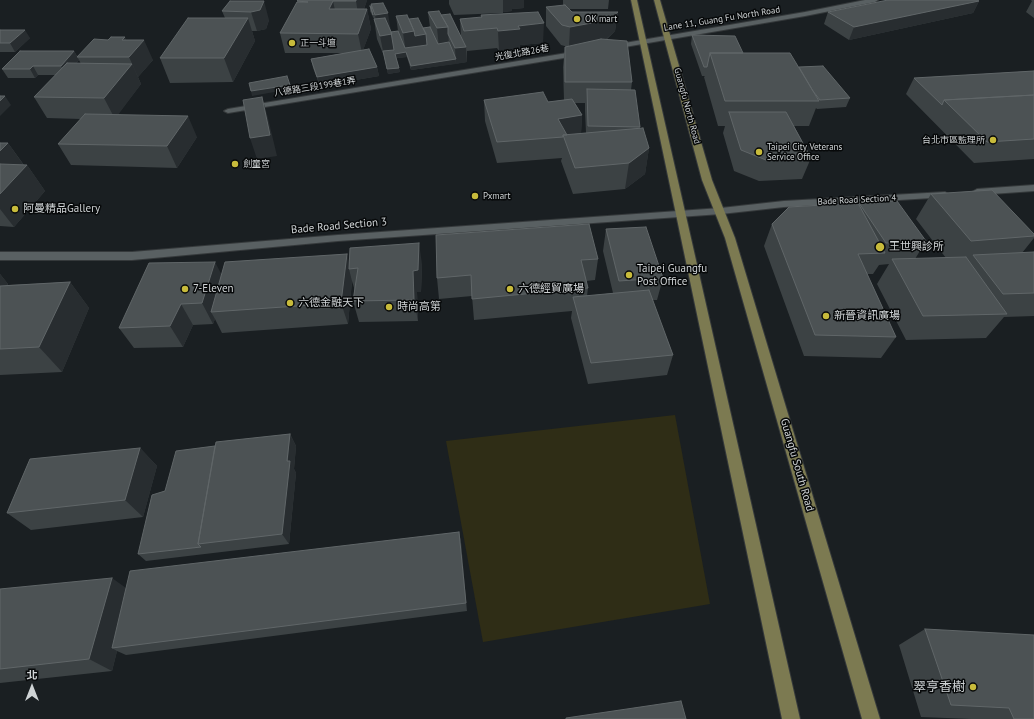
<!DOCTYPE html>
<html>
<head>
<meta charset="utf-8">
<style>
	body { margin:0 }
	#map { position:relative; width:1034px; height:719px; overflow:hidden; background:#1a1f22; font-family:"PT Sans","Noto Sans TC",sans-serif }
	canvas { display:block }
	.north { position:absolute; left:12px; top:667px; width:40px; height:40px; -webkit-text-stroke:3px #07090a; paint-order:stroke; rotate:0deg; font-size:11px; font-weight:700; line-height:16px; text-align:center; color:#cfd3d5 }
	.north::after { content:''; display:block; margin:auto; width:14px; height:18px; background:#cfd3d5; clip-path:polygon(50% 0,100% 100%,50% 72%,0 100%) }
</style>
</head>
<body>
<div id="map">
<canvas width="1034" height="719"></canvas>
<div class="north">北</div>
</div>
<script>
const ctx = document.querySelector('canvas').getContext('2d');
ctx.lineJoin = 'round';
function paint(path, color) {
  ctx.fillStyle = color;
  ctx.fill(path, 'evenodd');
}
function shape(rows) {
  const path = new Path2D();
  for (const r of rows) {
    path.moveTo(r[0], r[1]);
    for (let i = 2; i < r.length; i += 2) path.lineTo(r[i], r[i + 1]);
  }
  return path;
}
function stroke(path, color, width, dash) {
  ctx.strokeStyle = color;
  ctx.lineWidth = width;
  ctx.lineCap = dash ? 'butt' : 'round';
  ctx.setLineDash(dash || []);
  ctx.stroke(path);
}
function label(font, color, halo, rows, align = 'center') {
  ctx.font = font + ' "PT Sans","Noto Sans TC",sans-serif';
  ctx.lineWidth = 3;
  ctx.setLineDash([]);
  ctx.textBaseline = 'middle';
  ctx.strokeStyle = halo;
  ctx.fillStyle = color;
  for (const [text, x, y, turn = 0] of rows) {
    ctx.save();
    ctx.translate(x, y);
    ctx.rotate((+turn || 0) * Math.PI / 180);
    ctx.textAlign = isNaN(turn) ? turn : align;
    if (halo) ctx.strokeText(text, 0, 0);
    ctx.fillText(text, 0, 0);
    ctx.restore();
  }
}
const green = shape([
	[675,415,710,604,483,642,446,441]
]);
const minor = shape([
	[865,0,878,0,875,2,805,16,613,49,609,47,613,45,805,12,865,0],
	[579,51,583,53,582,55,228,113,224,111,228,109,579,51],
	[1034,185,1034,191,977,195,972,192,977,189,1034,185],
	[945,192,950,195,948,197,784,207,721,214,338,241,132,260,0,260,0,252,132,252,338,235,721,208,784,201,945,192]
]);
const major = shape([
	[631,0,637,0,800,719,782,719,631,0],
	[654,0,660,0,712,180,735,238,880,719,862,719,725,238,702,180,654,0]
]);
const wall = shape([
	[298,0,370,0,367,0,364,9,367,9,371,29,363,50,377,67,379,76,320,86,313,68,311,59,344,53,285,53,280,33,297,2],
	[449,0,524,0,524,8,512,9,512,11,503,12,503,13,454,15,449,4],
	[563,0,609,0,608,9,569,9,572,12,618,12,615,31,606,40,632,82,631,90,640,128,649,148,645,174,625,189,573,194,561,161,562,158,497,163,485,121,484,100,548,102,564,100,563,67,565,47,568,47,561,45,546,26,546,7,563,6],
	[575,103,585,103,585,110,586,133,581,133,582,115],
	[1031,0,1034,0,1034,18,1026,12,1032,1],
	[230,1,269,20,266,29,257,31,252,31,255,41,233,82,170,83,160,58,225,18,222,11],
	[979,1,973,13,849,40,824,24,828,12],
	[371,4,391,32,398,31,396,16,409,19,423,28,430,27,428,12,441,15,461,37,460,19,481,18,481,15,543,43,520,45,520,49,499,51,497,48,467,51,467,62,411,70,407,57,396,58,400,72,388,74,384,56,377,39,374,19,370,11,370,6,371,6],
	[0,30,30,38,15,52,0,52],
	[692,35,743,53,799,67,850,98,846,107,817,109,816,108,809,126,794,126,811,158,802,179,759,181,734,171,723,133,725,126,718,126,704,77,705,76,702,76,691,44],
	[126,40,153,60,138,77,141,84,118,114,197,137,177,168,71,165,58,144,81,119,47,118,34,97,56,75,38,75,35,78,8,78,2,69,74,51,77,56],
	[79,60,81,64,76,64],
	[1034,71,1034,159,974,163,906,94,914,78],
	[0,143,8,143,24,165,27,165,45,191,14,227,0,226],
	[931,194,1034,234,1034,238,1022,253,1034,252,1034,316,1004,317,986,338,906,340,877,284,889,264,879,265,873,274,867,274,896,337,881,358,804,356,764,246,772,224,858,204,859,203,926,241,915,259,946,258,916,219],
	[606,229,663,278,657,300,652,300,673,355,667,375,588,384,571,318,572,311,474,320,472,296,439,299,437,278,436,235,598,259,595,280,586,281,588,288,587,296,613,293,603,251],
	[349,262,422,264,421,292,417,292,418,321,359,322,353,301,355,291,352,281,348,324,222,333,215,319,213,324,193,325,183,347,134,348,119,328,222,274],
	[0,274,8,284,8,285,70,282,89,308,62,372,0,375],
	[290,434,296,446,294,469,296,473,289,544,146,561,138,554,165,491,215,446],
	[140,448,157,466,143,517,31,530,7,513],
	[459,532,461,542,467,611,126,655,117,651,112,671,0,683,0,589,126,588],
	[925,629,1034,719,971,719,921,717,899,645]
]);
const shadedWall = shape([
	[356,0,367,0,367,1,359,20,356,1],
	[503,0,524,0,524,8,512,9,512,11,503,12],
	[264,1,269,20,266,29,257,31,251,12],
	[333,1,337,20,329,9],
	[979,1,973,13,849,40,854,27],
	[367,9,371,29,362,53,358,34],
	[618,12,615,31,605,40,569,47,570,27],
	[388,13,391,32,377,28,375,15],
	[248,18,255,41,233,82,224,58],
	[544,23,543,43,520,45,520,49,499,51,498,31,518,26],
	[448,27,449,46,439,48,437,28],
	[25,30,30,38,15,52,10,43],
	[414,31,426,34,428,50,406,53,407,57,396,58,395,54,406,52,403,33],
	[392,34,395,54,383,51,380,36],
	[125,37,132,53,144,40,153,60,138,77,129,57,122,40],
	[466,47,467,62,456,64,455,48],
	[74,51,79,60,66,75,61,66],
	[456,59,456,64,411,70,411,66],
	[132,64,141,84,115,119,104,98],
	[33,66,38,75,35,78,30,69],
	[377,67,379,76,320,86,317,77],
	[399,68,400,72,388,74,387,69],
	[290,85,291,89,252,96,251,91],
	[5,96,11,105,0,116,0,101],
	[262,97,268,118,277,156,257,159,250,138],
	[582,115,581,136,564,137,558,119],
	[188,116,197,137,177,168,167,146],
	[8,143,25,167,27,165,45,191,14,227,0,209,0,151],
	[649,148,645,174,625,189,629,163],
	[419,243,422,264,421,292,417,292,418,321,414,300,413,271],
	[347,254,351,269,349,269,352,281,348,324,341,303],
	[215,262,226,283,211,312,215,319,213,324,202,303],
	[0,274,8,284,0,299],
	[70,282,89,308,62,372,39,347],
	[181,304,193,325,183,347,170,326],
	[290,434,296,446,294,469,296,473,289,544,282,534],
	[140,448,157,466,143,517,125,500],
	[459,532,461,542,467,611,466,603],
	[112,578,133,593,112,648,117,651,112,671,89,659]
]);
const building = shape([
	[298,0,356,0,356,1,333,1,329,9,367,9,358,34,280,33,297,2,308,2,297,1,298,0],
	[888,0,977,0,979,1,854,27,828,12,888,0],
	[230,1,264,1,260,10,251,12,222,11,230,1],
	[383,3,388,13,375,15,371,4,383,3],
	[565,5,572,12,618,12,608,20,570,27,562,25,546,7,565,5],
	[370,6,371,6,373,15,370,6],
	[439,11,448,27,437,28,428,12,439,11],
	[538,12,544,23,518,26,520,29,498,31,497,28,464,31,460,19,482,17,481,15,538,12],
	[450,14,466,47,455,48,448,34,448,27,441,15,450,14],
	[407,15,414,31,403,33,396,16,407,15],
	[188,18,248,18,224,58,160,58,188,18],
	[385,18,392,34,380,36,374,19,385,18],
	[418,18,426,34,415,36,414,31,409,19,418,18],
	[430,27,438,44,449,42,456,59,411,66,406,52,395,54,399,68,387,69,383,51,394,50,391,32,398,31,405,48,427,45,426,34,423,28,430,27],
	[0,30,25,30,10,43,0,43,0,30],
	[692,35,735,36,743,53,710,53,707,67,704,67,692,35],
	[111,37,125,37,122,40,144,40,129,57,77,57,94,39,108,40,111,37],
	[601,39,627,41,632,82,565,82,565,47,601,39],
	[369,49,377,67,317,77,311,59,369,49],
	[20,51,74,51,61,66,33,66,30,69,2,69,20,51],
	[710,53,790,53,819,101,725,101,710,53],
	[67,63,132,64,104,98,34,97,67,63],
	[823,66,850,98,820,100,813,91,799,67,823,66],
	[1034,71,1034,95,944,100,942,105,914,78,1034,71],
	[287,76,290,85,251,91,249,83,287,76],
	[587,89,635,90,640,127,588,126,587,89],
	[543,92,548,102,572,99,582,115,558,119,567,135,563,135,563,137,497,142,484,100,543,92],
	[1034,95,1034,139,987,142,944,100,1034,95],
	[0,96,5,96,0,101,0,96],
	[262,97,270,135,250,138,243,100,262,97],
	[729,112,786,112,811,158,766,160,741,150,729,112],
	[85,114,188,116,167,146,58,144,85,114],
	[643,128,649,148,629,163,575,168,563,135,643,128],
	[0,143,8,143,0,151,0,143],
	[0,164,27,165,0,194,0,164],
	[992,190,1034,234,1034,236,971,241,931,194,992,190],
	[897,201,926,241,886,243,859,203,897,201],
	[858,203,885,253,858,254,896,337,815,335,772,224,789,207,858,203],
	[589,224,598,259,581,260,588,288,472,299,471,275,437,278,436,235,589,224],
	[646,227,663,278,619,281,606,229,646,227],
	[419,243,418,270,413,271,414,300,353,301,358,268,349,269,350,248,419,243],
	[1034,252,1034,293,1003,294,973,255,1034,252],
	[347,254,341,303,211,312,225,262,347,254],
	[966,257,1007,314,923,316,892,259,966,257],
	[215,262,202,303,181,304,170,326,119,328,149,263,215,262],
	[70,282,39,347,0,349,0,286,70,282],
	[649,290,673,355,591,363,573,297,649,290],
	[290,434,287,461,290,461,282,534,198,544,216,442,290,434],
	[215,446,198,544,201,547,138,554,152,495,165,491,176,451,215,446],
	[140,448,125,500,7,513,30,459,140,448],
	[459,532,466,603,112,648,130,571,459,532],
	[112,578,89,659,0,669,0,589,112,578],
	[925,629,1034,635,1034,719,1014,719,1009,708,951,705,925,629],
	[681,701,686,719,566,719,566,718,681,701]
]);
const markers = [
	[577,19,4,"#c8bb3b"],
	[292,43,4,"#c8bb3b"],
	[993,140,4,"#c8bb3b"],
	[759,152,4,"#c8bb3b"],
	[235,164,4,"#c8bb3b"],
	[475,196,4,"#c8bb3b"],
	[15,209,4,"#c8bb3b"],
	[880,247,5,"#c8bb3b"],
	[629,275,4,"#c8bb3b"],
	[185,289,4,"#c8bb3b"],
	[510,289,4,"#c8bb3b"],
	[290,303,4,"#c8bb3b"],
	[389,307,4,"#c8bb3b"],
	[826,316,4,"#c8bb3b"],
	[973,687,4,"#c8bb3b"]
];
const farPoinames = [
	["OK mart",585,19],
	["正一斗壇",300,43],
	["台北市區監理所",985,140,"right"],
	["Taipei City Veterans",767,147],
	["Service Office",767,157],
	["劍童宮",243,164],
	["Pxmart",483,196]
];
const farStreetnames = [
	["Lane 11, Guang Fu North Road",722,19,-9],
	["光復北路26巷",522,53,-10],
	["八德路三段199巷1弄",315,87,-9],
	["Guangfu North Road",687,106,75],
	["Bade Road Section 4",857,200,-3]
];
const poiNames = [
	["阿曼精品Gallery",23,209],
	["王世興診所",889,247],
	["Taipei Guangfu",637,269],
	["Post Office",637,282],
	["7-Eleven",193,289],
	["六德經貿廣場",518,289],
	["六德金融天下",298,303],
	["時尚高第",397,307],
	["新晉資訊廣場",834,316]
];
const streetNames = [
	["Bade Road Section 3",339,226,-5],
	["Guangfu South Road",797,465,74]
];
const nearPoinames = [
	["翠亨香樹",965,687]
];
paint(green, '#2f2d16');
stroke(minor, '#35393b', 2);
stroke(major, '#35393b', 2);
paint(minor, '#596062');
paint(major, '#7c7a51');
paint(wall, '#3c4244');
paint(shadedWall, '#282d30');
paint(building, '#4c5254');
stroke(building, '#606668', 1);
for (const [x, y, r, color] of markers) {
  const dot = new Path2D();
  dot.arc(x, y, r, 0, 2 * Math.PI);
  ctx.fillStyle = color;
  ctx.fill(dot);
  stroke(dot, '#07090a', 1.5);
}
label('9px', '#cfd3d5', '#07090a', farPoinames, 'left');
label('9px', '#cfd3d5', '#07090a', farStreetnames);
label('11px', '#cfd3d5', '#07090a', poiNames, 'left');
label('11px', '#cfd3d5', '#07090a', streetNames);
label('13px', '#cfd3d5', '#07090a', nearPoinames, 'right');
</script>
</body>
</html>
